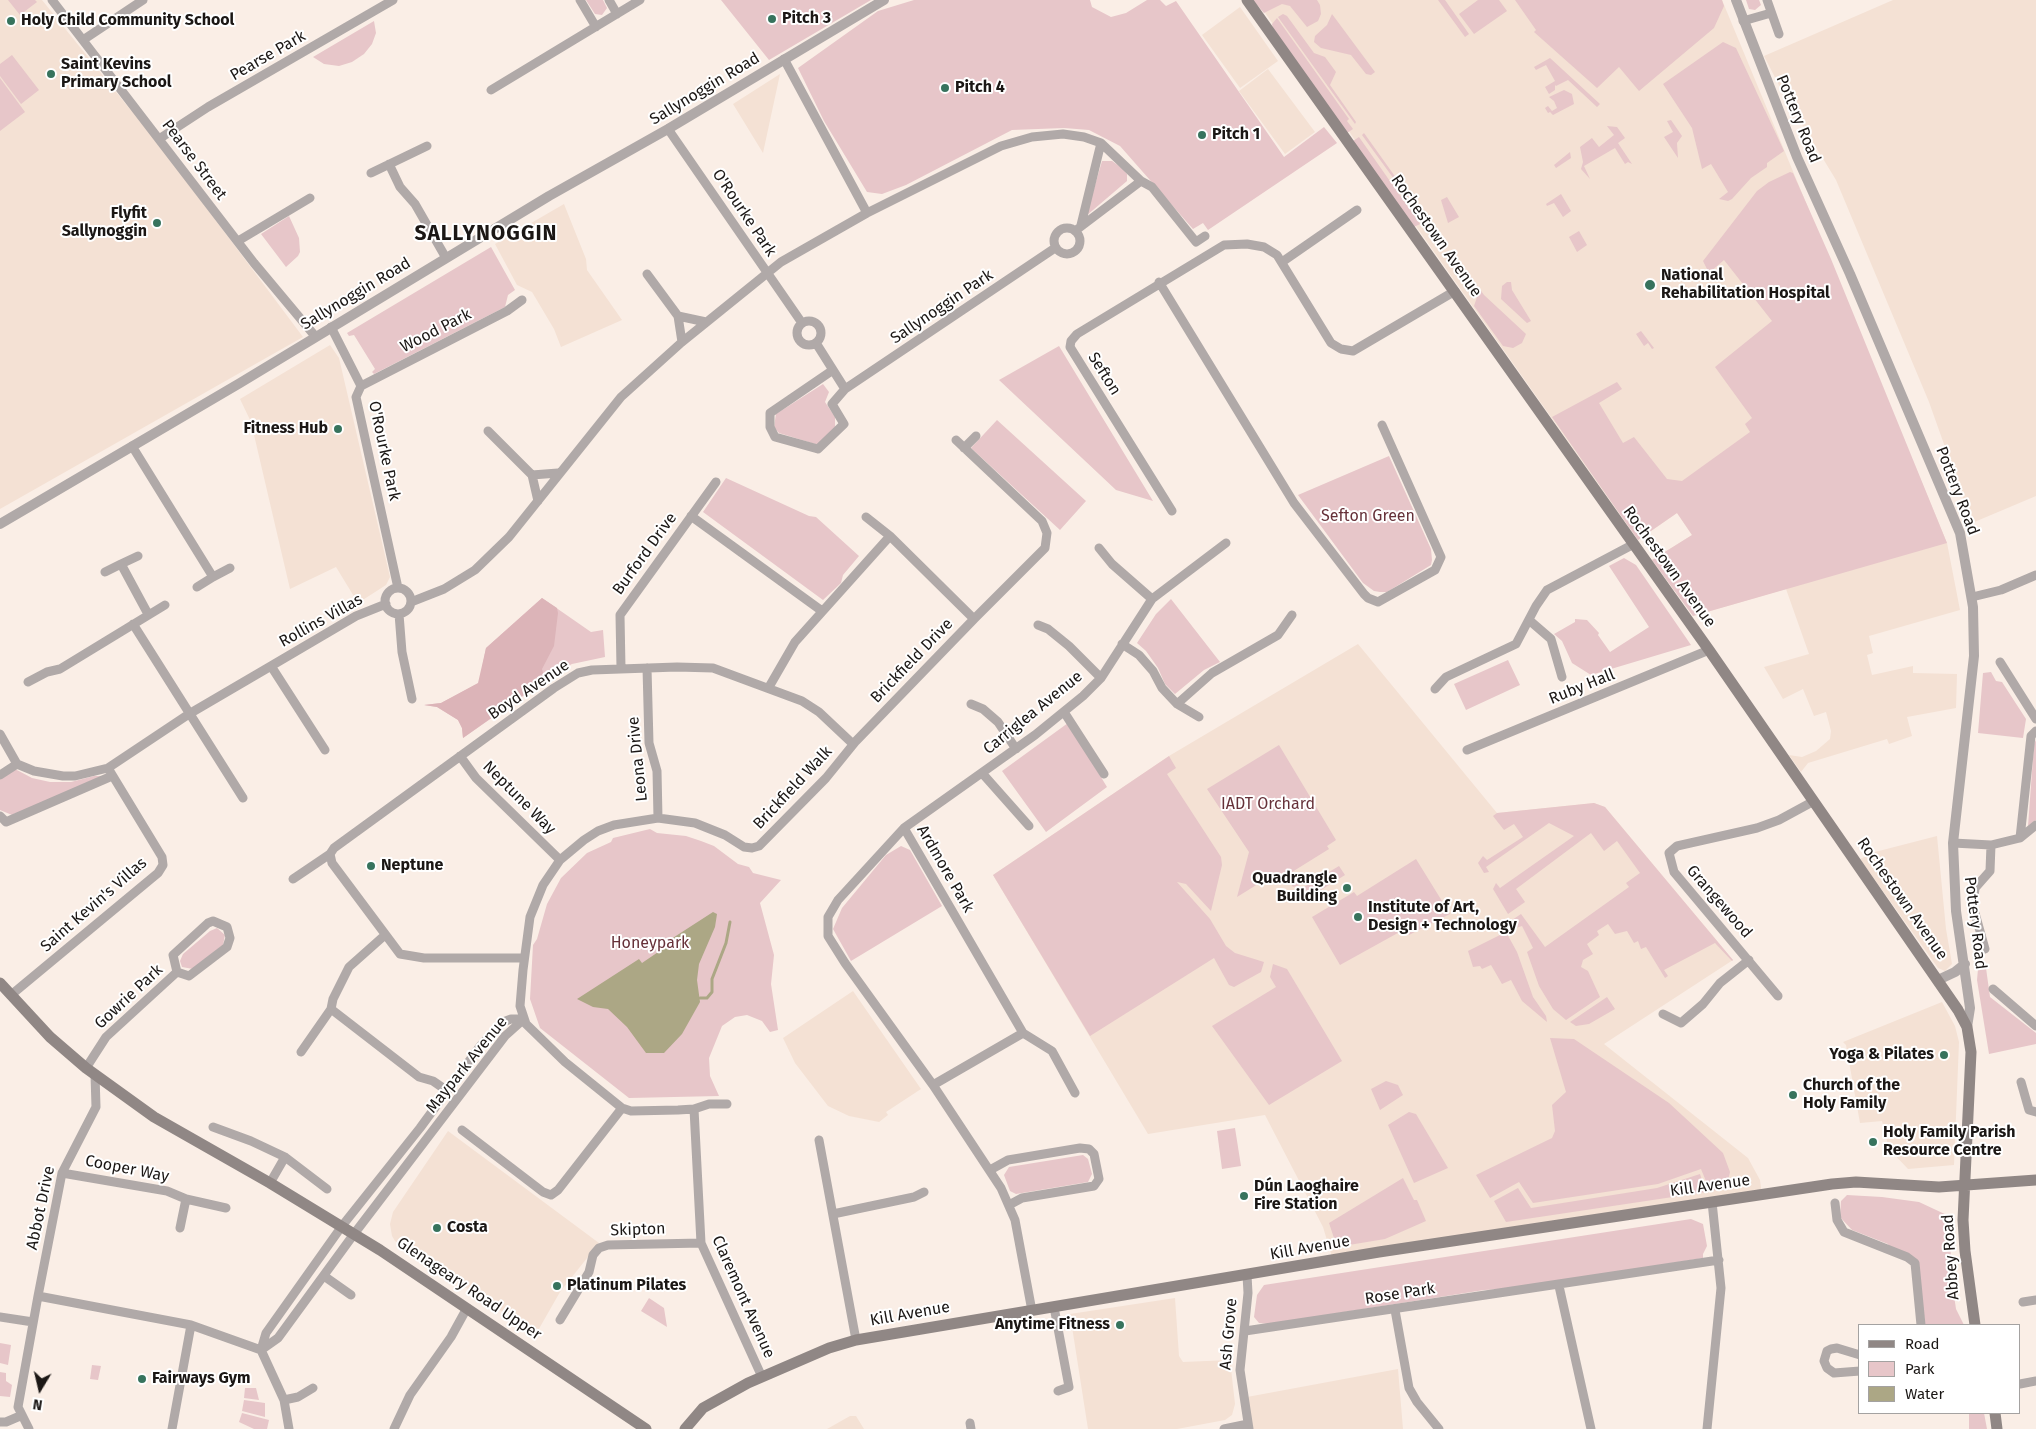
<!DOCTYPE html>
<html>
<head>
<meta charset="utf-8">
<style>
	body { margin:0 }
	#map { position:relative; width:2036px; height:1429px; overflow:hidden; background:#faeee6; font-family:"Fira Sans",sans-serif }
	canvas { display:block }
	.legend { position:absolute; left:1858px; top:1324px; width:162px; height:90px; box-sizing:border-box; background:#fff; border:1px solid #a4a2a1; margin:0; padding:6px 9px; list-style:none; font-size:15px; color:#1b1715 }
	.legend li { display:flex; align-items:center; gap:10px; height:25px }
	.legend b { width:25px; border:1px solid #a4a2a1 }
	.north { position:absolute; left:15px; top:1364px; width:50px; height:50px; -webkit-text-stroke:4px #fff; paint-order:stroke; rotate:189deg; font-size:14px; font-weight:700; line-height:20px; text-align:center; color:#1b1715 }
	.north::after { content:''; display:block; margin:auto; width:18px; height:22px; background:#1b1715; clip-path:polygon(50% 0,100% 100%,50% 72%,0 100%) }
</style>
</head>
<body>
<div id="map">
<canvas width="2036" height="1429"></canvas>
<ul class="legend">
<li><b style="height:6px;background:#908785"></b>Road</li>
<li><b style="height:14px;background:#e7c6c9"></b>Park</li>
<li><b style="height:14px;background:#aca785"></b>Water</li>
</ul>
<div class="north">N</div>
</div>
<script>
const ctx = document.querySelector('canvas').getContext('2d');
ctx.lineJoin = 'round';
function paint(path, color) {
  ctx.fillStyle = color;
  ctx.fill(path, 'evenodd');
}
function shape(rows) {
  const path = new Path2D();
  for (const r of rows) {
    if (r.length === 3) {
      path.moveTo(r[0] + r[2], r[1]);
      path.arc(r[0], r[1], r[2], 0, 2 * Math.PI);
      continue;
    }
    path.moveTo(r[0], r[1]);
    for (let i = 2; i < r.length; i += 2) path.lineTo(r[i], r[i + 1]);
  }
  return path;
}
function stroke(path, color, width, dash) {
  ctx.strokeStyle = color;
  ctx.lineWidth = width;
  ctx.lineCap = dash ? 'butt' : 'round';
  ctx.setLineDash(dash || []);
  ctx.stroke(path);
}
function label(font, color, halo, rows, align = 'center') {
  ctx.font = font + ' "Fira Sans",sans-serif';
  ctx.lineWidth = 4;
  ctx.setLineDash([]);
  ctx.textBaseline = 'middle';
  ctx.strokeStyle = halo;
  ctx.fillStyle = color;
  for (const [text, x, y, turn = 0] of rows) {
    ctx.save();
    ctx.translate(x, y);
    ctx.rotate((+turn || 0) * Math.PI / 180);
    ctx.textAlign = isNaN(turn) ? turn : align;
    if (halo) ctx.strokeText(text, 0, 0);
    ctx.fillText(text, 0, 0);
    ctx.restore();
  }
}
const built = shape([
	[0,0,42,0,129,108,137,115,303,337,0,509],
	[1256,0,1722,0,1947,543,1960,610,1869,636,1873,653,1867,655,1872,675,1913,666,1913,673,1957,674,1956,708,1907,717,1912,736,1889,744,1887,739,1808,763,1801,772,1789,755,1802,757,1816,751,1830,739,1831,731,1826,712,1814,716,1803,689,1783,699,1764,667,1809,654,1786,589,1693,616,1652,560,1692,535,1677,513,1638,540],
	[1893,0,2036,0,2036,496,1972,523,1929,402,1836,180,1783,93,1764,56],
	[1240,7,1278,61,1240,88,1202,35],
	[1268,69,1315,132,1285,154,1239,91],
	[780,74,763,153,733,104],
	[564,204,586,259,587,270,622,320,561,347,554,329,532,292,517,285,495,244],
	[330,345,339,358,390,577,386,585,358,603,336,567,290,589,251,422,240,399],
	[1358,644,1497,813,1594,803,1605,807,1733,960,1604,1044,1748,1158,1760,1180,1762,1195,1333,1260,1323,1227,1265,1115,1148,1134,993,875,1169,756],
	[1937,836,1946,929,1952,964,1945,971,1938,968,1860,859,1875,852],
	[853,991,921,1089,886,1112,888,1115,879,1122,849,1116,828,1106,795,1063,783,1038],
	[1942,1002,1955,1026,1959,1042,1954,1165,1908,1169,1889,1149,1882,1121,1860,1123,1846,1045,1843,1042],
	[448,1131,599,1243,560,1292,536,1334,395,1241,392,1236,390,1224,393,1212],
	[1175,1298,1179,1356,1183,1362,1230,1360,1235,1404,1232,1415,1225,1420,1177,1429,1088,1429,1070,1314],
	[1398,1369,1403,1429,1253,1429,1247,1397],
	[850,1416,856,1416,864,1429,827,1429]
]);
const green = shape([
	[8,0,35,0,37,2,20,15],
	[586,0,603,0,607,8,602,15,595,14],
	[721,0,871,0,769,60],
	[914,0,1090,0,1092,7,1111,17,1126,13,1147,0,1160,0,1166,6,1176,1,1284,157,1324,127,1337,143,1208,230,1203,223,1193,229,1120,146,1089,130,1064,128,1012,130,906,185,882,194,867,192,824,121,798,68,878,11],
	[1253,0,1317,0,1320,5,1321,14,1318,21,1307,27,1290,6,1282,4,1264,13],
	[1438,0,1445,0,1469,34,1465,37],
	[1478,0,1499,0,1507,11,1474,34,1459,14],
	[1515,0,1722,0,1724,6,1714,28,1639,91,1619,67,1597,88,1534,32,1536,30],
	[1746,0,1759,0,1761,5,1755,10,1749,9],
	[1283,14,1287,16,1314,53,1325,57,1336,72,1330,85,1356,122,1355,124,1278,17],
	[1332,14,1375,72,1371,75,1366,74,1351,55,1321,48,1314,42,1315,36,1327,25],
	[1277,18,1349,119,1347,121,1353,129,1347,133,1273,29,1272,24],
	[374,21,376,33,372,44,364,54,352,62,339,66,324,64,313,57],
	[1723,42,1736,48,1784,151,1767,163,1767,167,1751,178,1732,199,1728,201,1719,199,1728,192,1711,164,1702,169,1692,128,1663,84],
	[12,55,39,90,21,104,0,76,0,64],
	[1550,58,1600,104,1597,107,1568,80,1556,86,1555,85,1555,90,1549,94,1545,87,1555,81,1546,65,1536,70,1534,67],
	[0,78,25,112,0,131],
	[1564,90,1572,94,1574,104,1553,115,1550,112,1548,113,1545,108,1548,106,1552,111,1557,108,1554,101,1549,97],
	[1671,120,1682,136,1677,143,1678,158,1664,137,1673,132,1667,121],
	[1607,126,1617,127,1625,138,1618,143,1632,164,1628,162,1625,164,1615,148,1584,166,1590,179,1581,169,1583,162,1580,147,1592,138,1599,147,1614,135],
	[1364,133,1409,196,1407,197,1362,135],
	[1359,137,1420,224,1414,227,1353,141],
	[1570,152,1571,158,1556,168,1554,165],
	[1102,161,1112,161,1122,168,1127,174,1127,181,1086,216],
	[1790,172,1793,173,1831,259,1947,543,1693,616,1652,560,1692,535,1677,513,1638,540,1552,417,1617,382,1622,389,1599,403,1623,443,1634,437,1667,479,1682,481,1750,432,1745,424,1752,418,1715,367,1772,321,1724,260,1709,273,1703,261,1757,191,1769,182],
	[1561,194,1571,211,1563,217,1554,203,1547,206,1546,204],
	[1447,197,1459,217,1448,223,1441,200],
	[289,216,299,238,300,252,298,256,286,267,261,234],
	[1579,231,1587,245,1577,252,1569,237],
	[491,247,515,290,508,295,505,307,374,374,372,372,375,369,354,335,349,336,347,333],
	[1469,274,1484,295,1526,334,1522,343,1513,348,1503,346,1474,306,1477,297],
	[1507,282,1511,282,1512,290,1531,321,1527,323,1501,299,1502,286],
	[1641,331,1654,348,1652,349,1648,343,1644,346,1636,334],
	[1059,346,1153,501,1116,490,999,380],
	[823,384,829,392,825,402,835,417,835,427,819,444,815,444,779,433,774,427,776,414],
	[997,420,1086,501,1060,530,971,448],
	[1389,456,1431,549,1432,560,1431,565,1387,592,1380,592,1374,591,1363,583,1298,495],
	[726,478,809,516,816,517,859,556,843,575,841,583,823,600,703,512],
	[1624,558,1636,565,1691,645,1591,675,1572,663,1562,641,1554,634,1575,622,1575,619,1587,620,1599,633,1598,635,1610,652,1649,627,1609,566],
	[542,598,591,632,603,630,605,657,572,664,562,669,463,738,462,728,458,720,437,707,424,705,441,703,479,683,486,648],
	[1171,599,1220,662,1204,670,1175,694,1165,684,1158,668,1146,651,1137,643,1156,614],
	[1508,660,1520,685,1466,710,1454,684],
	[1991,672,1996,681,2002,682,2026,719,2023,738,1978,733,1983,673],
	[1068,723,1107,787,1046,832,1002,771],
	[2036,740,2036,820,2028,826,2034,744],
	[1279,745,1336,840,1327,846,1329,849,1292,872,1300,885,1297,886,1293,887,1284,872,1268,881,1266,879,1237,897,1249,852,1207,789],
	[1169,756,1176,768,1167,774,1221,857,1222,865,1211,911,1186,884,1177,882,1210,919,1226,946,1235,953,1264,962,1261,972,1234,987,1229,985,1214,958,1090,1036,993,875],
	[15,769,32,778,50,782,71,782,94,776,104,776,12,815,0,810,0,779],
	[1594,803,1605,807,1733,960,1732,961,1715,943,1664,970,1668,976,1665,978,1646,947,1641,949,1638,941,1634,943,1627,931,1615,934,1608,924,1597,931,1599,935,1587,944,1593,954,1583,960,1581,967,1588,971,1600,997,1566,1020,1553,1009,1539,986,1527,952,1533,948,1522,926,1516,928,1512,920,1521,914,1545,947,1629,887,1626,883,1640,873,1617,841,1604,851,1591,833,1516,889,1525,902,1508,914,1493,889,1496,883,1500,888,1574,836,1549,823,1486,867,1489,872,1484,873,1478,863,1483,856,1487,860,1523,837,1514,824,1504,830,1493,816,1497,813],
	[650,829,657,833,686,836,701,841,714,846,738,864,749,867,753,873,781,880,760,903,774,955,771,984,778,1030,770,1032,762,1021,747,1015,735,1017,722,1026,709,1058,710,1076,719,1096,629,1098,540,1028,530,999,533,945,537,939,547,904,561,878,587,853,611,842,613,838],
	[901,846,910,850,942,906,851,961,833,929,842,908,886,855],
	[1416,859,1450,914,1409,935,1405,929,1340,965,1312,917,1354,892,1357,896],
	[1339,866,1345,875,1305,900,1299,890],
	[217,928,225,935,223,945,193,969,182,967,180,961,183,954,210,931],
	[1506,932,1517,952,1533,997,1546,1016,1547,1022,1522,1001,1511,980,1502,984,1491,965,1482,969,1480,966,1473,967,1468,951],
	[1273,964,1287,969,1342,1061,1269,1105,1212,1026,1276,987,1270,977],
	[1986,968,1990,997,2036,1033,2036,1044,1989,1054,1977,980,1978,969],
	[1607,997,1615,1009,1589,1024,1576,1026,1570,1022],
	[1550,1038,1574,1039,1669,1103,1723,1153,1730,1172,1726,1189,1710,1191,1701,1169,1658,1184,1533,1203,1519,1182,1490,1198,1476,1175,1552,1138,1555,1131,1552,1105,1566,1092],
	[1386,1081,1398,1085,1403,1095,1380,1110,1371,1089],
	[1409,1112,1416,1114,1448,1168,1414,1183,1388,1125],
	[1235,1128,1241,1166,1222,1169,1217,1131],
	[1083,1155,1088,1159,1092,1174,1088,1182,1016,1194,1010,1191,1004,1175,1009,1167],
	[1700,1174,1706,1192,1506,1222,1494,1201,1518,1188,1531,1208,1657,1188],
	[1403,1178,1414,1200,1417,1200,1426,1221,1385,1239,1337,1247,1329,1223],
	[1847,1195,1882,1197,1919,1202,1949,1216,1952,1282,1956,1309,1964,1325,1925,1325,1918,1263,1889,1248,1888,1244,1852,1230,1840,1217,1841,1201],
	[1691,1219,1703,1224,1707,1246,1703,1254,1703,1258,1519,1288,1484,1290,1269,1324,1259,1323,1254,1317,1257,1295,1264,1285],
	[649,1298,664,1308,667,1327,641,1311],
	[0,1343,11,1345,8,1365,0,1363],
	[92,1365,101,1366,98,1380,90,1379],
	[0,1372,6,1373,6,1381,12,1385,10,1397,0,1396],
	[245,1388,256,1388,259,1400,244,1398],
	[244,1400,265,1403,265,1417,242,1411],
	[242,1413,269,1420,267,1429,254,1429,239,1422],
	[1969,1413,1984,1413,1987,1429,1969,1429]
]);
const forest = shape([
	[542,598,557,608,558,613,554,646,542,669,545,680,463,738,462,728,458,720,437,707,424,705,441,703,478,683,486,648]
]);
const water = shape([
	[713,912,717,914,715,927,699,964,697,980,700,1002,682,1034,664,1053,646,1053,627,1027,608,1009,593,1007,577,999,639,959,642,963,667,946,665,943]
]);
const stream = shape([
	[700,998,707,998,712,992,712,979,726,943,730,922]
]);
const minor = shape([
	[52,0,254,263,315,336],
	[580,0,596,27],
	[609,0,617,14],
	[1767,0,1779,34],
	[1743,21,1771,13],
	[83,40,143,0],
	[784,59,867,213],
	[491,90,640,0],
	[668,129,802,323],
	[159,139,208,107,393,0],
	[389,164,400,187,415,204,446,258],
	[371,173,427,146],
	[1141,181,1152,187,1196,242,1205,236],
	[1081,225,1101,143],
	[1067,241,13],
	[238,241,310,198],
	[1282,262,1357,210],
	[647,274,678,316,706,322],
	[1159,282,1294,503,1364,594,1368,598,1378,602,1435,570,1441,557,1382,425],
	[678,316,682,342],
	[809,333,12],
	[331,327,361,386,356,397,398,588],
	[816,343,845,389,1055,248],
	[833,370,770,413,770,427,775,437,818,449,844,424,832,404,845,389],
	[361,386,507,311,522,300],
	[488,431,532,475,558,473],
	[956,440,1042,521,1047,533,1045,548,974,619],
	[132,446,213,577,230,568],
	[964,448,976,436],
	[532,475,538,501],
	[1172,511,1070,347,1071,341,1077,334,1224,245,1247,244,1264,247,1277,255,1331,343,1341,349,1353,351,1455,291],
	[691,516,822,611],
	[866,517,890,536],
	[1099,548,1112,564,1152,599],
	[138,556,121,564,148,614],
	[105,572,121,564],
	[197,587,213,577],
	[398,601,13],
	[1972,597,2001,590,2036,575],
	[411,602,444,589,475,570,509,537,621,397,682,342,781,262,867,213,1001,146,1032,137,1063,134,1084,137,1101,143,1141,181,1075,231],
	[399,614,402,652,412,699],
	[1529,620,1551,639,1562,677],
	[133,624,243,798],
	[1038,625,1048,629,1069,646,1101,678],
	[1122,644,1139,655,1153,671,1162,688,1177,704,1199,717],
	[2000,662,2036,719],
	[271,666,325,750],
	[621,668,620,615,716,482],
	[647,668,649,743,657,771,658,818],
	[28,682,47,672,60,669,165,605],
	[1435,689,1446,677,1516,644,1536,606,1547,590,1632,545],
	[971,704,983,709,998,722,1016,749],
	[1177,704,1212,673,1278,635,1292,615],
	[1064,712,1104,774],
	[0,734,17,764],
	[1467,750,1709,650],
	[460,756,476,778,560,860],
	[17,764,34,771,63,776,75,776,108,768,189,714,271,666,356,616,386,604],
	[982,773,1029,826],
	[0,775,17,764],
	[0,816,6,822,112,776],
	[904,828,1023,1033,933,1085],
	[2020,838,2031,736,2036,731],
	[1953,843,1991,845,2020,838,2036,825],
	[293,879,330,854],
	[213,921,227,927,230,938,227,947,189,976,177,972,173,955,208,923,213,921],
	[1985,949,1973,906,1975,888,1990,871,1991,845],
	[524,958,424,958,400,954,332,863,330,854,334,848,554,688,578,673,592,670,677,667,713,668,802,701,819,712,853,744],
	[1993,989,2036,1026],
	[11,995,158,873,163,865,162,857,108,768],
	[1778,996,1674,872,1669,853,1677,846,1757,828,1779,820,1814,801],
	[331,1009,419,1077,433,1081,446,1090],
	[1663,1014,1681,1023,1703,1004,1720,983,1749,960],
	[1023,1033,1052,1051,1075,1093],
	[301,1052,331,1009,333,999,349,967,385,935],
	[86,1068,106,1037,177,972],
	[95,1074,96,1107,62,1173,38,1296,191,1325,261,1350],
	[2021,1082,2029,1110,2036,1112],
	[727,1104,709,1104,694,1109,678,1110,631,1111,622,1108,565,1062,526,1024,520,1006,523,970,530,917,543,885,560,860,584,840,598,831,614,825,658,818,695,823,725,835,744,847,752,848,759,846,826,778,856,741,974,619,890,536,795,642,769,687],
	[694,1109,701,1243,762,1377],
	[213,1127,251,1141,285,1157,327,1189],
	[462,1130,543,1192,551,1195,558,1190,622,1108],
	[819,1140,856,1340],
	[990,1170,1008,1160,1080,1148,1089,1149,1094,1154,1099,1179,1094,1186,1022,1198,1009,1205],
	[62,1173,167,1191,186,1199,226,1208],
	[270,1183,285,1157],
	[1835,1203,1837,1220,1844,1232,1907,1257,1915,1263,1921,1325],
	[833,1214,914,1197,924,1192],
	[180,1228,186,1199],
	[1247,1275,1248,1293,1240,1370,1249,1429],
	[324,1276,351,1295],
	[1559,1286,1591,1429],
	[2023,1302,2036,1300],
	[1054,1307,1069,1387,1058,1391],
	[1395,1310,1409,1388,1417,1402,1439,1429],
	[1032,1311,1015,1220,1001,1188,933,1085,845,963,828,936,828,917,838,900,904,828,1035,735,1083,696,1101,678,1152,599,1226,543],
	[0,1317,33,1322],
	[560,1320,589,1272,593,1255,599,1248,608,1245,701,1243],
	[1245,1331,1719,1260],
	[261,1350,278,1338,354,1234,505,1036,524,1019],
	[1860,1355,1837,1348,1831,1349,1827,1351,1824,1361,1827,1368,1834,1373,1860,1371],
	[2020,1384,2036,1381],
	[284,1400,298,1397,313,1388],
	[0,1422,6,1422,20,1416],
	[970,1423,971,1429],
	[29,1429,18,1407,38,1296],
	[172,1429,191,1325],
	[289,1429,284,1400,261,1350,266,1333,342,1226,420,1128,481,1045,503,1022,511,1019,524,1019],
	[394,1429,410,1395,451,1337,467,1308],
	[1224,1429,1248,1424],
	[1707,1429,1721,1288,1712,1202]
]);
const tertiary = shape([
	[1736,0,1797,157,1850,274,1960,533,1973,607,1974,656,1953,843,1956,911,1970,1008,1967,1027],
	[0,524,240,383,549,196,668,129,884,0],
	[1938,980,1955,972,1965,964]
]);
const secondary = shape([
	[1247,0,1709,650,1958,1010,1967,1027,1971,1052,1963,1220,1965,1251,1975,1325],
	[0,983,50,1037,86,1068,154,1117,270,1183,380,1250,646,1429],
	[1995,1413,1997,1429],
	[685,1429,703,1408,748,1383,829,1348,856,1340,1379,1252,1832,1184,1856,1182,1939,1187,2036,1180]
]);
const markers = [
	[772,19,5,"#37735d"],
	[11,21,5,"#37735d"],
	[51,74,5,"#37735d"],
	[945,88,5,"#37735d"],
	[1202,135,5,"#37735d"],
	[157,223,5,"#37735d"],
	[1650,285,6,"#37735d"],
	[338,429,5,"#37735d"],
	[371,866,5,"#37735d"],
	[1347,888,5,"#37735d"],
	[1358,917,5,"#37735d"],
	[1944,1055,5,"#37735d"],
	[1793,1095,5,"#37735d"],
	[1873,1142,5,"#37735d"],
	[1244,1196,5,"#37735d"],
	[437,1228,5,"#37735d"],
	[557,1286,5,"#37735d"],
	[1120,1325,5,"#37735d"],
	[142,1379,5,"#37735d"]
];
const poiNames = [
	["Pitch 3",782,19],
	["Holy Child Community School",21,21],
	["Saint Kevins",61,65],
	["Primary School",61,83],
	["Pitch 4",955,88],
	["Pitch 1",1212,135],
	["Flyfit",147,214,"right"],
	["Sallynoggin",147,232,"right"],
	["National",1661,276],
	["Rehabilitation Hospital",1661,294],
	["Fitness Hub",328,429,"right"],
	["Neptune",381,866],
	["Quadrangle",1337,879,"right"],
	["Building",1337,897,"right"],
	["Institute of Art,",1368,908],
	["Design + Technology",1368,926],
	["Yoga & Pilates",1934,1055,"right"],
	["Church of the",1803,1086],
	["Holy Family",1803,1104],
	["Holy Family Parish",1883,1133],
	["Resource Centre",1883,1151],
	["Dún Laoghaire",1254,1187],
	["Fire Station",1254,1205],
	["Costa",447,1228],
	["Platinum Pilates",567,1286],
	["Anytime Fitness",1110,1325,"right"],
	["Fairways Gym",152,1379]
];
const streetNames = [
	["Pearse Park",268,56,-30],
	["Sallynoggin Road",705,89,-31],
	["Pottery Road",1798,119,68],
	["Pearse Street",194,160,53],
	["O'Rourke Park",744,213,56],
	["Rochestown Avenue",1436,236,55],
	["Sallynoggin Road",356,294,-31],
	["Sallynoggin Park",942,307,-34],
	["Wood Park",436,331,-27],
	["Sefton",1104,374,58],
	["O'Rourke Park",384,451,78],
	["Pottery Road",1957,491,69],
	["Burford Drive",645,554,-54],
	["Rochestown Avenue",1669,567,54],
	["Rollins Villas",321,621,-29],
	["Brickfield Drive",912,661,-46],
	["Ruby Hall",1582,687,-22],
	["Boyd Avenue",529,690,-34],
	["Carriglea Avenue",1033,713,-39],
	["Leona Drive",638,759,-96],
	["Brickfield Walk",793,788,-47],
	["Neptune Way",519,798,45],
	["Ardmore Park",945,869,60],
	["Rochestown Avenue",1902,899,55],
	["Grangewood",1719,902,49],
	["Saint Kevin's Villas",94,905,-41],
	["Pottery Road",1975,923,83],
	["Gowrie Park",129,997,-43],
	["Maypark Avenue",467,1065,-51],
	["Cooper Way",127,1169,11],
	["Kill Avenue",1710,1186,-8],
	["Abbot Drive",41,1208,-78],
	["Skipton",638,1230,-2],
	["Kill Avenue",1310,1248,-10],
	["Abbey Road",1951,1257,-94],
	["Glenageary Road Upper",469,1289,34],
	["Rose Park",1400,1294,-9],
	["Claremont Avenue",743,1297,66],
	["Kill Avenue",910,1314,-10],
	["Ash Grove",1229,1334,-85]
];
const parkNames = [
	["Sefton Green",1368,517],
	["IADT Orchard",1268,805],
	["Honeypark",650,944]
];
const districtNames = [
	["SALLYNOGGIN",486,234]
];
paint(built, '#f4e1d4');
paint(green, '#e7c6c9');
paint(forest, '#dcb4b8');
paint(water, '#aca785');
stroke(stream, '#aca785', 3);
stroke(minor, '#b0a9a8', 9);
stroke(tertiary, '#b0a9a8', 10);
stroke(secondary, '#908785', 11);
for (const [x, y, r, color] of markers) {
  const dot = new Path2D();
  dot.arc(x, y, r, 0, 2 * Math.PI);
  ctx.fillStyle = color;
  ctx.fill(dot);
  stroke(dot, '#fff', 2);
}
label('bold 16px', '#1b1715', '#fff', poiNames, 'left');
label('16px', '#1b1715', '#fff', streetNames);
label('16px', '#663139', '#fff', parkNames);
ctx.letterSpacing = '1px';
label('bold 21px', '#1b1715', '#fff', districtNames);
ctx.letterSpacing = '0px';
</script>
</body>
</html>
